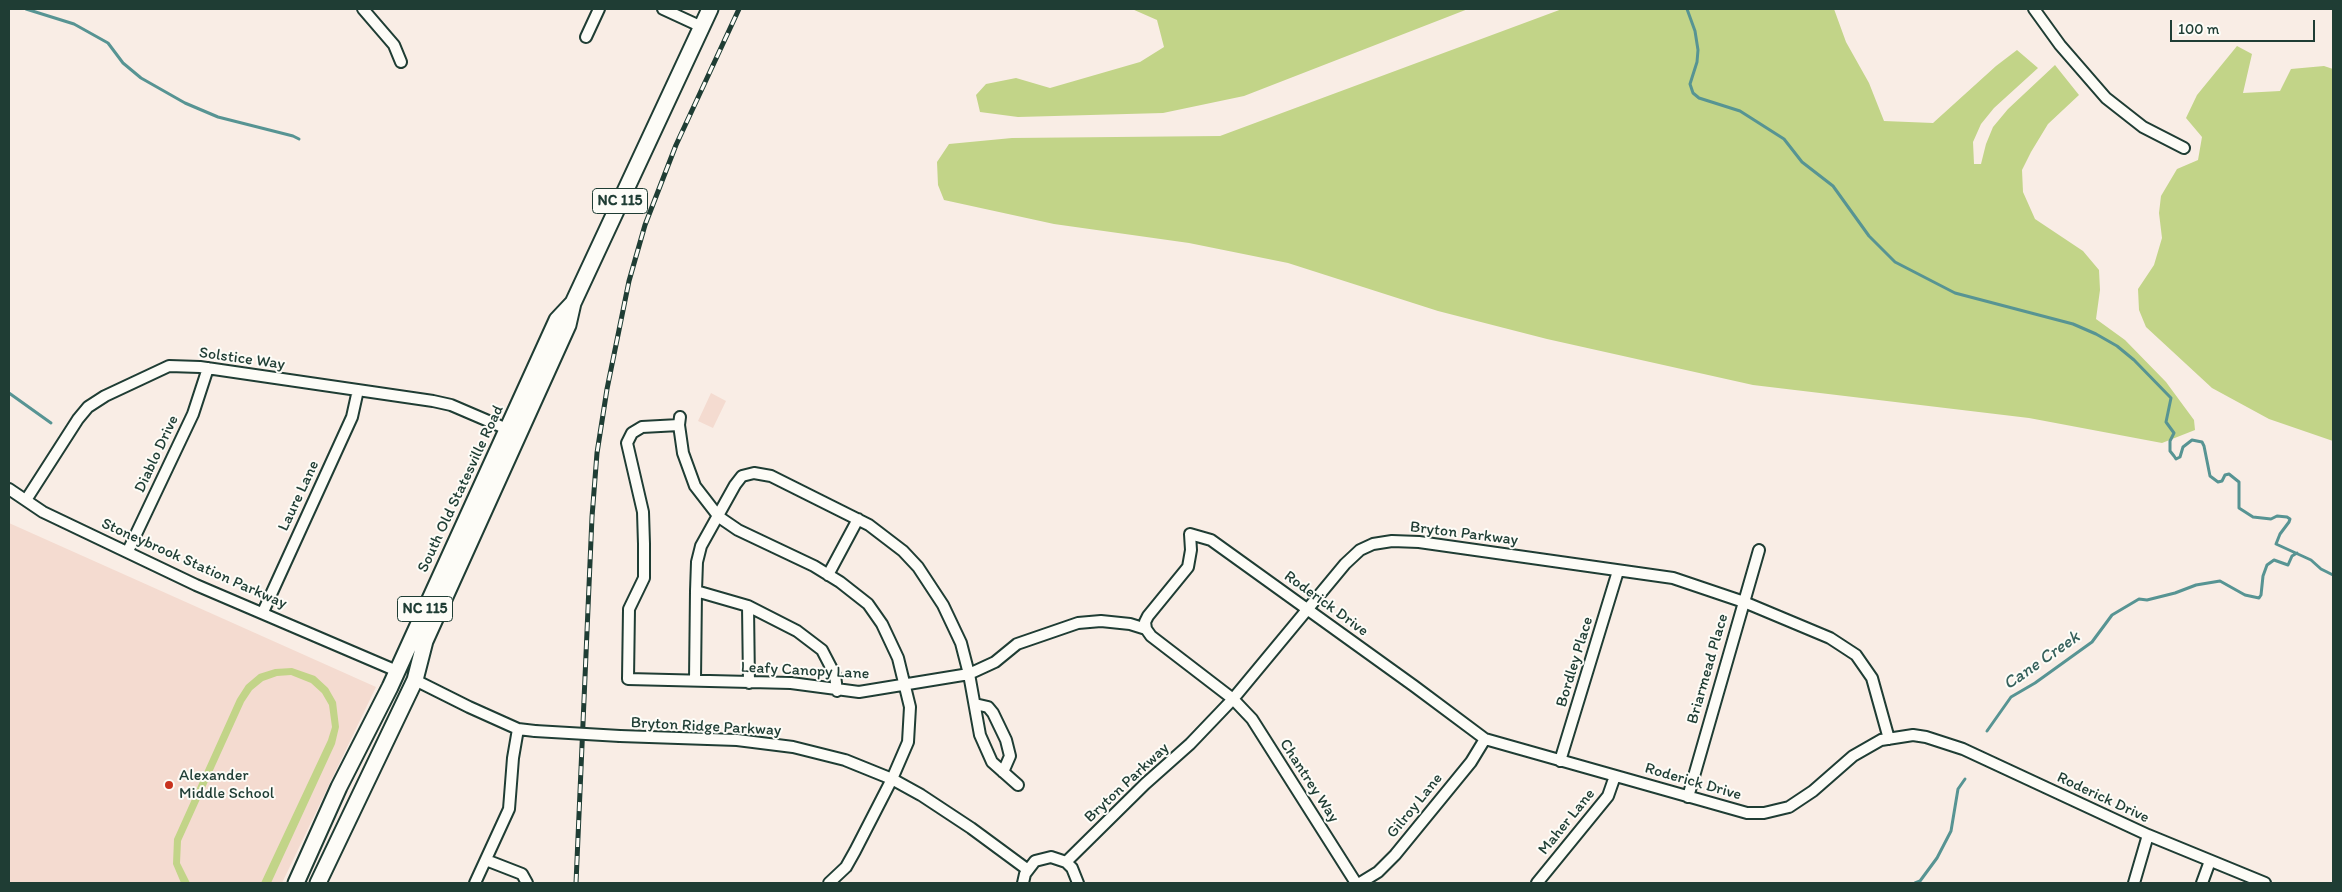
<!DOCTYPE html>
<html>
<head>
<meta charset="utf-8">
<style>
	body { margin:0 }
	#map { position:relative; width:2342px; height:892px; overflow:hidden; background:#f9ede5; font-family:Itim,sans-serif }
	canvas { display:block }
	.frame { position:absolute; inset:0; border:10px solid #1f3d34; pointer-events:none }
	.scale { position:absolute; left:2170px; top:20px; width:145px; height:22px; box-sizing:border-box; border:2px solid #1f3d34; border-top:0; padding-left:6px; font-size:15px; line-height:18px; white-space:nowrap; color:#1f3d34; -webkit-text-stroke:4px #fdfcf7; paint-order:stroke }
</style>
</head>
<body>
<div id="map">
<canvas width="2342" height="892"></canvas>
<div class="frame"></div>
<div class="scale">100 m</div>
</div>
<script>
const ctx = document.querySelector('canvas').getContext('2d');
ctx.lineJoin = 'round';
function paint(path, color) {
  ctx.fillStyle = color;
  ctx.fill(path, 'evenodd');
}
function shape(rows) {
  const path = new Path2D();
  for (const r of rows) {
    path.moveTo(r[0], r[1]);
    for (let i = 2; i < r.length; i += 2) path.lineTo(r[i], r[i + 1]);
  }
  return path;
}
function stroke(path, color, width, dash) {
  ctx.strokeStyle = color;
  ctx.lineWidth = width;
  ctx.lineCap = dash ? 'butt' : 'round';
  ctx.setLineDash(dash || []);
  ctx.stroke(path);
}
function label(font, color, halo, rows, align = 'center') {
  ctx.font = font + ' Itim,sans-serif';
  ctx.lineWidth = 4;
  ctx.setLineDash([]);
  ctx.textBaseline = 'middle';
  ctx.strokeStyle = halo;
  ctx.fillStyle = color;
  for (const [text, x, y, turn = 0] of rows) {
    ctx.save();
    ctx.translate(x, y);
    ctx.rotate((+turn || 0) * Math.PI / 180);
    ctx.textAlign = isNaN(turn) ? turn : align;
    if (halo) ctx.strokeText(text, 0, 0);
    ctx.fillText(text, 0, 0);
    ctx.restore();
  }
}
const built = shape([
	[711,393,726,401,713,428,698,421],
	[9,523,376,687,282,883,9,883]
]);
const green = shape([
	[1132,9,1468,9,1244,96,1163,113,1018,117,980,112,976,95,986,84,1016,78,1050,88,1140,62,1164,47,1157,20],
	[1562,9,1834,9,1846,42,1869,83,1884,121,1933,123,1996,66,2017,50,2038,68,1994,108,1981,124,1973,142,1974,164,1981,164,1986,144,1993,127,2008,109,2055,65,2079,95,2048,124,2031,152,2022,170,2023,192,2035,219,2083,251,2099,270,2100,290,2096,319,2125,340,2166,382,2194,420,2195,430,2162,443,2029,418,1753,385,1547,339,1438,311,1288,263,1189,243,1054,224,944,200,938,185,937,162,949,144,1012,138,1220,136],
	[2237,46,2252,54,2243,93,2280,91,2291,69,2324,66,2333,69,2333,441,2269,419,2212,388,2146,327,2139,310,2138,289,2154,265,2162,238,2159,213,2161,196,2177,169,2198,160,2202,137,2186,118,2197,95],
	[292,668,315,676,328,688,336,702,339,727,335,744,271,883,261,883,328,740,332,727,329,705,322,693,311,683,291,675,277,676,263,681,252,690,244,702,181,841,180,863,190,883,181,883,173,864,174,839,237,699,246,685,259,674,275,669]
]);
const stream = shape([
	[26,9,74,24,108,43,123,63,141,78,185,103,218,117,293,136,299,139],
	[1687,9,1695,31,1698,50,1697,62,1690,84,1693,93,1699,98,1740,111,1784,139,1802,162,1833,186,1869,236,1895,262,1955,293,2073,324,2096,334,2117,346,2134,360,2171,398,2166,422,2174,433,2170,441,2170,451,2174,456,2176,459,2180,457,2183,447,2192,440,2202,442,2204,446,2210,476,2218,482,2222,481,2225,475,2229,474,2239,482,2239,508,2253,517,2271,519,2277,516,2287,517,2290,519,2289,522,2280,534,2276,544,2311,560,2321,569,2333,575],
	[9,393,51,423],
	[1987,731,2011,697,2035,683,2092,642,2112,615,2139,599,2147,600,2175,593,2196,585,2220,581,2245,595,2259,598,2261,595,2263,576,2267,565,2274,560,2288,565,2292,556,2297,553],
	[1915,883,1920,881,1937,858,1951,831,1958,789,1965,779]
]);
const minor = shape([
	[363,9,394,45,401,62],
	[663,9,702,27],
	[2034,9,2060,45,2106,98,2143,127,2184,148],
	[586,37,599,9],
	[680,417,679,425,683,453,695,486,719,517,738,530,814,566,840,582,868,604,882,624,898,658,910,707,908,742,892,779,855,851,846,867,829,883],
	[679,425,642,427,632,433,627,443,643,512,644,544,644,578,629,609,628,679,791,683,859,692,969,674,995,662,1017,644,1078,623,1101,621,1130,624,1146,629],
	[9,489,43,512,196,585,397,671],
	[26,500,78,419,88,407,105,396,169,366,200,367,433,401,451,405,507,429],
	[128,551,193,414,208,368],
	[828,575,858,519],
	[696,591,748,606,797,631,822,650,835,675,837,691],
	[748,606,749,683],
	[263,612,352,417,358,390],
	[415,680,469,707,518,729,535,731],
	[695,680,696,591,697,562,701,546,735,485,742,476,754,473,771,476,869,525,903,551,918,567,943,605,961,643,969,674,980,735,992,762,1018,785],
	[975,704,988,707,993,713,1006,740,1010,756,1003,772],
	[620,736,737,740,793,747,845,760,892,779,921,795,971,828,1028,870],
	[1560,761,1618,571],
	[1688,797,1759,550],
	[486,860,522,874,527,883],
	[1066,862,1145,784,1190,744,1233,699,1345,564,1360,550,1373,544,1392,541,1419,542,1673,578,1744,602,1830,638,1856,655,1872,678,1889,739],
	[475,883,509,809,513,758,518,729],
	[1023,883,1025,874,1035,861,1051,857,1066,862,1072,868,1078,883],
	[1356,883,1252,719,1233,699,1151,636,1146,629,1145,622,1148,616,1188,567,1191,550,1190,534,1211,540,1414,686,1485,739,1747,813,1764,813,1789,807,1813,791,1853,756,1881,740,1913,735,1926,737,1963,749,2148,835,2265,883],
	[1360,883,1378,872,1395,855,1471,762,1485,739],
	[1537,883,1608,796,1615,776],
	[2134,883,2148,835],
	[2202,883,2210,861]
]);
const primary = shape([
	[296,883,339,787,390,687,557,320,572,304],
	[318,883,415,680,425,641,568,325,573,303,710,9]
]);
const rail = shape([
	[576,883,592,517,597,453,607,389,629,281,645,225,676,145,739,9]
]);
const minorBridge = shape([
	[535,731,620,736]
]);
const markers = [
	[169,785,5,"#c8321e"]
];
const shields = [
	[620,201,55],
	[425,609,55]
];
const shieldNames = [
	["NC 115",620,201],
	["NC 115",425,609]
];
const streetNames = [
	["Solstice Way",242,359,8],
	["Diablo Drive",157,454,-65],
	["South Old Statesville Road",461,489,-65],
	["Laure Lane",299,496,-65],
	["Bryton Parkway",1464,534,7],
	["Stoneybrook Station Parkway",194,564,24],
	["Roderick Drive",1326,604,36],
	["Bordley Place",1575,662,-73],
	["Briarmead Place",1708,669,-74],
	["Leafy Canopy Lane",805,671,3],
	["Bryton Ridge Parkway",706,727,3],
	["Chantrey Way",1309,781,57],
	["Roderick Drive",1693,782,16],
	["Bryton Parkway",1127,783,-43],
	["Roderick Drive",2103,798,25],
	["Gilroy Lane",1415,806,-51],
	["Maher Lane",1567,822,-51]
];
const poiNames = [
	["Alexander",179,776],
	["Middle School",179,794]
];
const waterNames = [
	["Cane Creek",2042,661,-35]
];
paint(built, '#f4dbd0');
paint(green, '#c2d488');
stroke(stream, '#579493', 3);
stroke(minor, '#1f3d34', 14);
stroke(primary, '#1f3d34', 19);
stroke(minor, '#fdfcf7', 10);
stroke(primary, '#fdfcf7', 15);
stroke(rail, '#1f3d34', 5);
stroke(rail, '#fdfcf7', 3, [9]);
stroke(minorBridge, '#1f3d34', 14, []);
stroke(minorBridge, '#fdfcf7', 10);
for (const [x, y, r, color] of markers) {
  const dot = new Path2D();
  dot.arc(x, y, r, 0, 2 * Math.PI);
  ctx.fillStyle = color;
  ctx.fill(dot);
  stroke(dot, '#fdfcf7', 2);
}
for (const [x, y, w] of shields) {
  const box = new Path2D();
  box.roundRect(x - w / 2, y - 12.5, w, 25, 4);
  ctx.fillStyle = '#fdfcf7';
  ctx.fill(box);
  stroke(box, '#1f3d34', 1);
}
label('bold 15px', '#1f3d34', null, shieldNames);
label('16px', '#1f3d34', '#fdfcf7', streetNames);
label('16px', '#1f3d34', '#fdfcf7', poiNames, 'left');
label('italic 18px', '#36615c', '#fdfcf7', waterNames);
</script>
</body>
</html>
